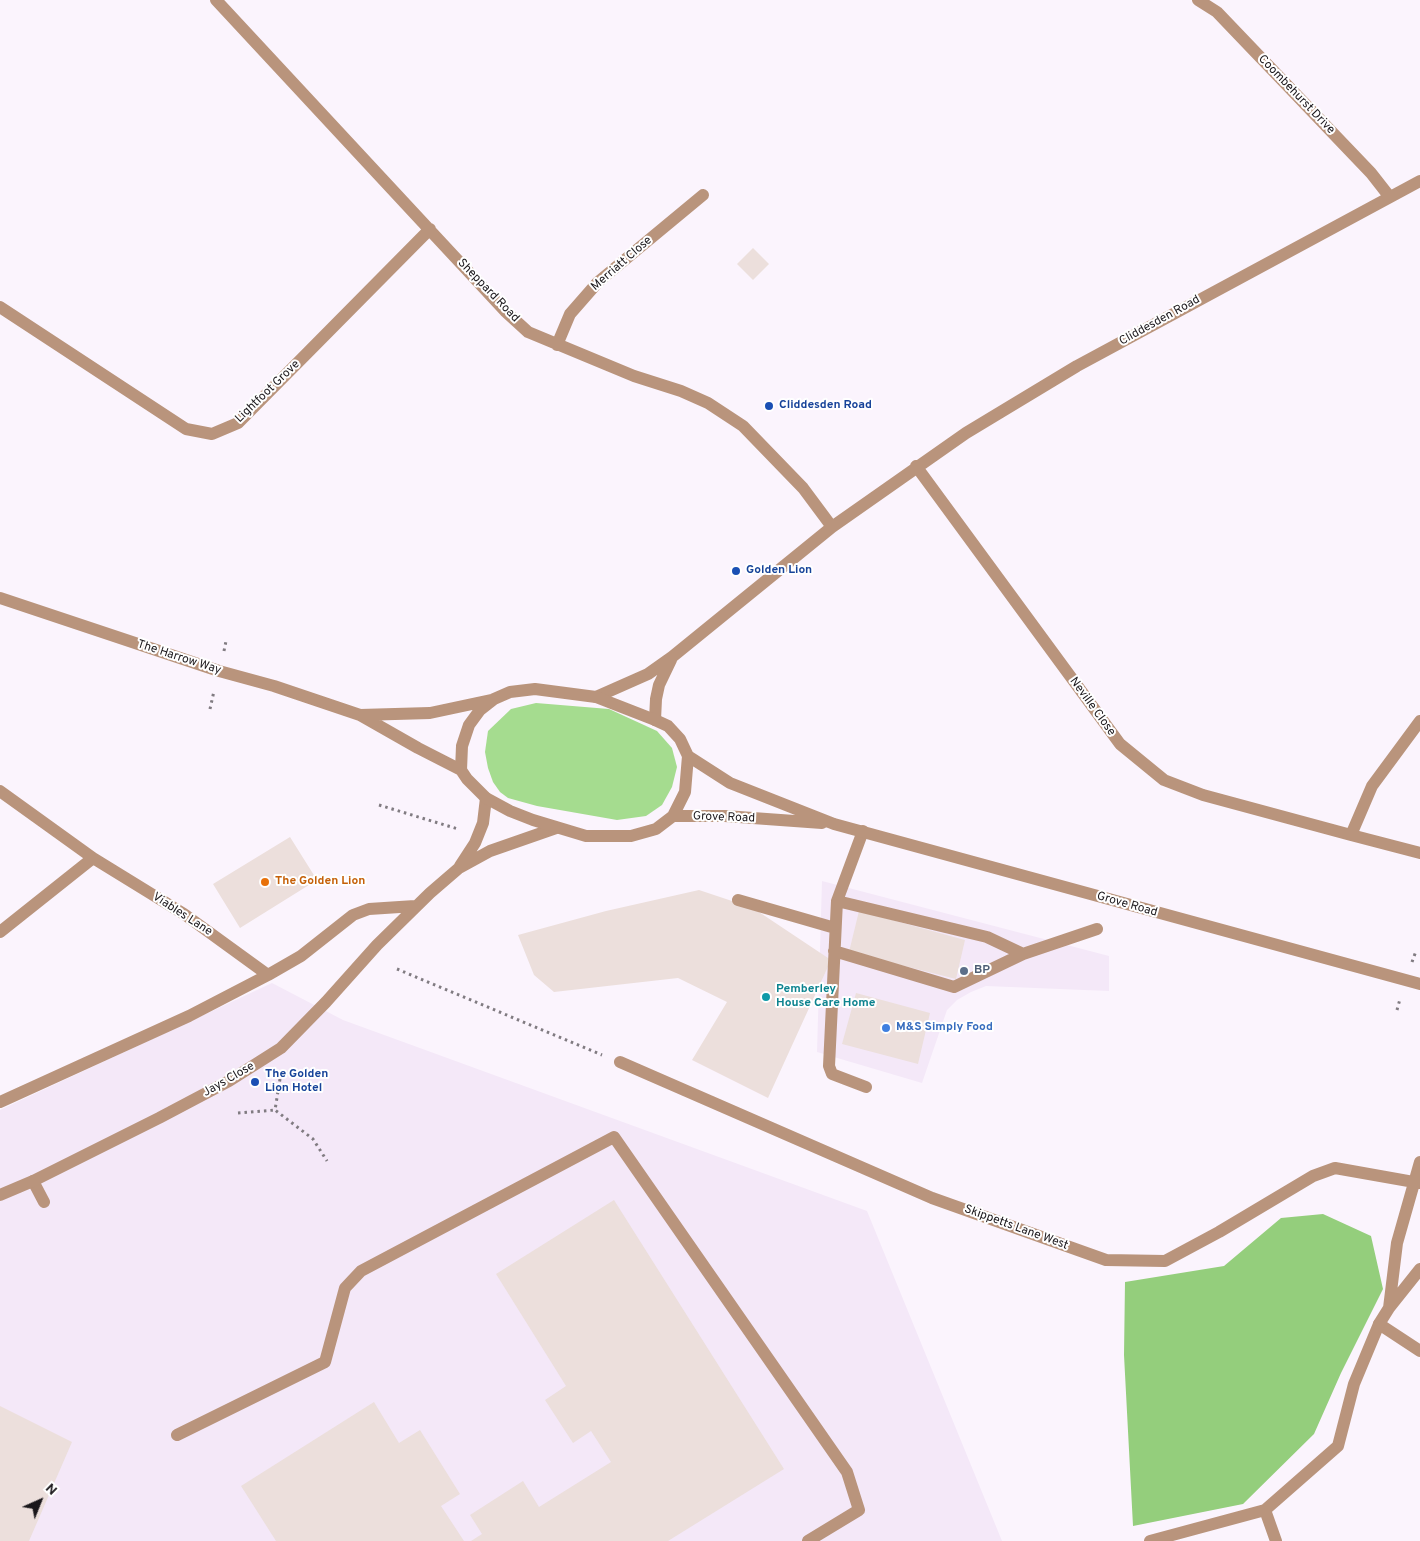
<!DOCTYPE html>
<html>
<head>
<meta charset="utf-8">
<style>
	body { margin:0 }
	#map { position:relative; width:1420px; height:1541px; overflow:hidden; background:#fbf4fd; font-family:Overpass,sans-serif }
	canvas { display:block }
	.north { position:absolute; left:15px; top:1476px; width:50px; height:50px; -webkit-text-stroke:4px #fff; paint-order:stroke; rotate:44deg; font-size:14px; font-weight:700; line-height:20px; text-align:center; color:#1a171b }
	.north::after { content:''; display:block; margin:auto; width:18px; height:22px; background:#1a171b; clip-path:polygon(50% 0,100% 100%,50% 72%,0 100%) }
</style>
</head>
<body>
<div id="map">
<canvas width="1420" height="1541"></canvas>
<div class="north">N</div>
</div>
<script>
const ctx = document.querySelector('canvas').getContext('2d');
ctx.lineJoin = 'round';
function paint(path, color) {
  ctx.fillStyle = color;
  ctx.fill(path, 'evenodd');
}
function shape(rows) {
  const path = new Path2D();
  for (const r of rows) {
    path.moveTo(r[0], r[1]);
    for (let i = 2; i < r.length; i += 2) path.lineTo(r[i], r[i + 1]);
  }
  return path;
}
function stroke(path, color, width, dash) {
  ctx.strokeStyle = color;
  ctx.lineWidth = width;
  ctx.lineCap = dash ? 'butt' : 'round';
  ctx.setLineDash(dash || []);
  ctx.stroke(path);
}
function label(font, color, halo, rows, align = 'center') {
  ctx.font = font + ' Overpass,sans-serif';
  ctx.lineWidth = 4;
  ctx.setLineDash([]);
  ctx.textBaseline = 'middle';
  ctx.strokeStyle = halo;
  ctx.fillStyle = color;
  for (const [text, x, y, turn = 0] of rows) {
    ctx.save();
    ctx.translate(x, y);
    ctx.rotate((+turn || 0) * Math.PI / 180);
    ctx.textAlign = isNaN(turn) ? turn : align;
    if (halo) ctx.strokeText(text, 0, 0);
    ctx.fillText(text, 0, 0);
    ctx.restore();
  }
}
const built = shape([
	[822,881,1109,956,1109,991,986,986,971,992,957,1000,947,1010,922,1083,817,1052],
	[272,983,343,1020,867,1211,1002,1541,0,1541,0,1110]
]);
const green = shape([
	[536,703,609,709,657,731,672,748,677,767,672,787,662,805,646,816,617,820,537,806,508,798,500,792,493,782,488,768,485,752,488,731,511,709]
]);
const forest = shape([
	[1323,1214,1371,1236,1383,1289,1341,1373,1314,1434,1243,1504,1133,1526,1124,1355,1125,1282,1224,1266,1281,1218]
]);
const building = shape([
	[753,248,769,264,753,280,737,264],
	[290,837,317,880,240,928,213,884],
	[699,890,753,908,831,960,768,1098,692,1060,727,1002,678,978,554,992,534,975,518,935,606,911],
	[859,911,965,940,956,979,849,952],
	[856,993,930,1013,918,1064,842,1044],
	[614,1200,784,1469,668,1541,471,1541,482,1534,470,1515,523,1481,539,1507,611,1462,591,1431,573,1443,545,1400,566,1386,496,1274],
	[374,1402,399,1443,420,1430,460,1494,441,1506,464,1541,276,1541,241,1486],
	[0,1406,72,1442,29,1541,0,1541]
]);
const path = shape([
	[224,651,226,641],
	[210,709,214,691],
	[379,805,458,829],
	[1412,962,1416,951],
	[397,969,602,1055],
	[1397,1010,1400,999],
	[280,1079,275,1110,313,1139,327,1161],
	[238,1113,275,1110]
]);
const service = shape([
	[863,831,837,901,829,1066,832,1074,866,1087],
	[738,900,835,928],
	[837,901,987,937,1023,954,1097,929],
	[834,951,954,987,1023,954],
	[33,1181,44,1202],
	[1379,1324,1420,1351],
	[177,1435,325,1362,345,1288,361,1271,614,1137,847,1472,859,1510,808,1541]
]);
const minor = shape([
	[216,0,505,311,528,332,634,376,681,391,708,403,743,426,803,488,832,527],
	[1198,0,1217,12,1371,173,1389,196],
	[0,307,186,429,212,434,238,423,430,229],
	[557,345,570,314,598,282,703,195],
	[916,466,1120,744,1164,780,1203,795,1351,835,1372,786,1420,721],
	[596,697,648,674,672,657,832,527,966,433,1077,366,1420,181],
	[655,720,656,699,659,685,671,660],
	[0,791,93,858,184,914,268,975],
	[1351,835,1420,853],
	[460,866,475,843,483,823,486,798],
	[0,932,93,858],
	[620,1062,932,1198,1106,1260,1165,1261,1219,1232,1313,1176,1335,1168,1420,1183],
	[0,1102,189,1016,268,975,301,956,353,915,369,909,415,906],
	[0,1195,33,1181,159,1118,229,1081,281,1048,326,1002,377,945,430,893,459,868,490,851,556,828],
	[1389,1308,1397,1243,1420,1162],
	[1265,1510,1276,1541],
	[1150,1541,1265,1510,1338,1446,1354,1384,1379,1324,1389,1308,1420,1269]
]);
const tertiary = shape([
	[0,598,219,671,274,686,360,715,418,748,461,770],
	[535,689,596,697,655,720,668,726,680,739,688,756,685,792,673,816,656,829,631,836,586,836,533,820,510,811,486,798,467,779,461,770,462,746,469,725,480,710,494,699,510,692,535,689],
	[360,715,430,713,491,700],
	[688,756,730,783,834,824,1420,984],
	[673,816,725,816,822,823]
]);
const markers = [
	[769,406,5,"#1a4fb4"],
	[736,571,5,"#1a4fb4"],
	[265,882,5,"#e8710a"],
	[964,971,5,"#5c6f8a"],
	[766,997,5,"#0f9aa8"],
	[886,1028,5,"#3f7fe0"],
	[255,1082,5,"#1a4fb4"]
];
const streetNames = [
	["Coombehurst Drive",1296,95,46],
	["Merriatt Close",622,264,-41],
	["Sheppard Road",488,291,46],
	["Cliddesden Road",1160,321,-29],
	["Lightfoot Grove",268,392,-44],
	["The Harrow Way",179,658,18],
	["Neville Close",1092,707,54],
	["Grove Road",724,818,2],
	["Grove Road",1127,905,16],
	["Viables Lane",182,915,33],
	["Jays Close",229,1080,-30],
	["Skippetts Lane West",1016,1228,20]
];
const transitNames = [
	["Cliddesden Road",779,406],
	["Golden Lion",746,571],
	["The Golden",265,1075],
	["Lion Hotel",265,1089]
];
const foodNames = [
	["The Golden Lion",275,882]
];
const serviceNames = [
	["BP",974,971]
];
const cultureNames = [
	["Pemberley",776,990],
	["House Care Home",776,1004]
];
const shopNames = [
	["M&S Simply Food",896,1028]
];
paint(built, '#f4e8f8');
paint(green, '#a5dc8f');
paint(forest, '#94ce7c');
paint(building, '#ecdfdc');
stroke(path, '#807b81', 3, [2.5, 4]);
stroke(service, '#b9947c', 12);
stroke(minor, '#b9947c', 12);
stroke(tertiary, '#b9947c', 12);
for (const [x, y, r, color] of markers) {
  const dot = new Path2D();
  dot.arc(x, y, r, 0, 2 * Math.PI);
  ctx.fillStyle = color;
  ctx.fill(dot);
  stroke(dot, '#fff', 2);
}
label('12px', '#1a171b', '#fff', streetNames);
label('bold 12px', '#164399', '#fff', transitNames, 'left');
label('bold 12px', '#c56008', '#fff', foodNames, 'left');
label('bold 12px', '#4e5e75', '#fff', serviceNames, 'left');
label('bold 12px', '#0d838f', '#fff', cultureNames, 'left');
label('bold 12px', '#366cbe', '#fff', shopNames, 'left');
</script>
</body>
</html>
